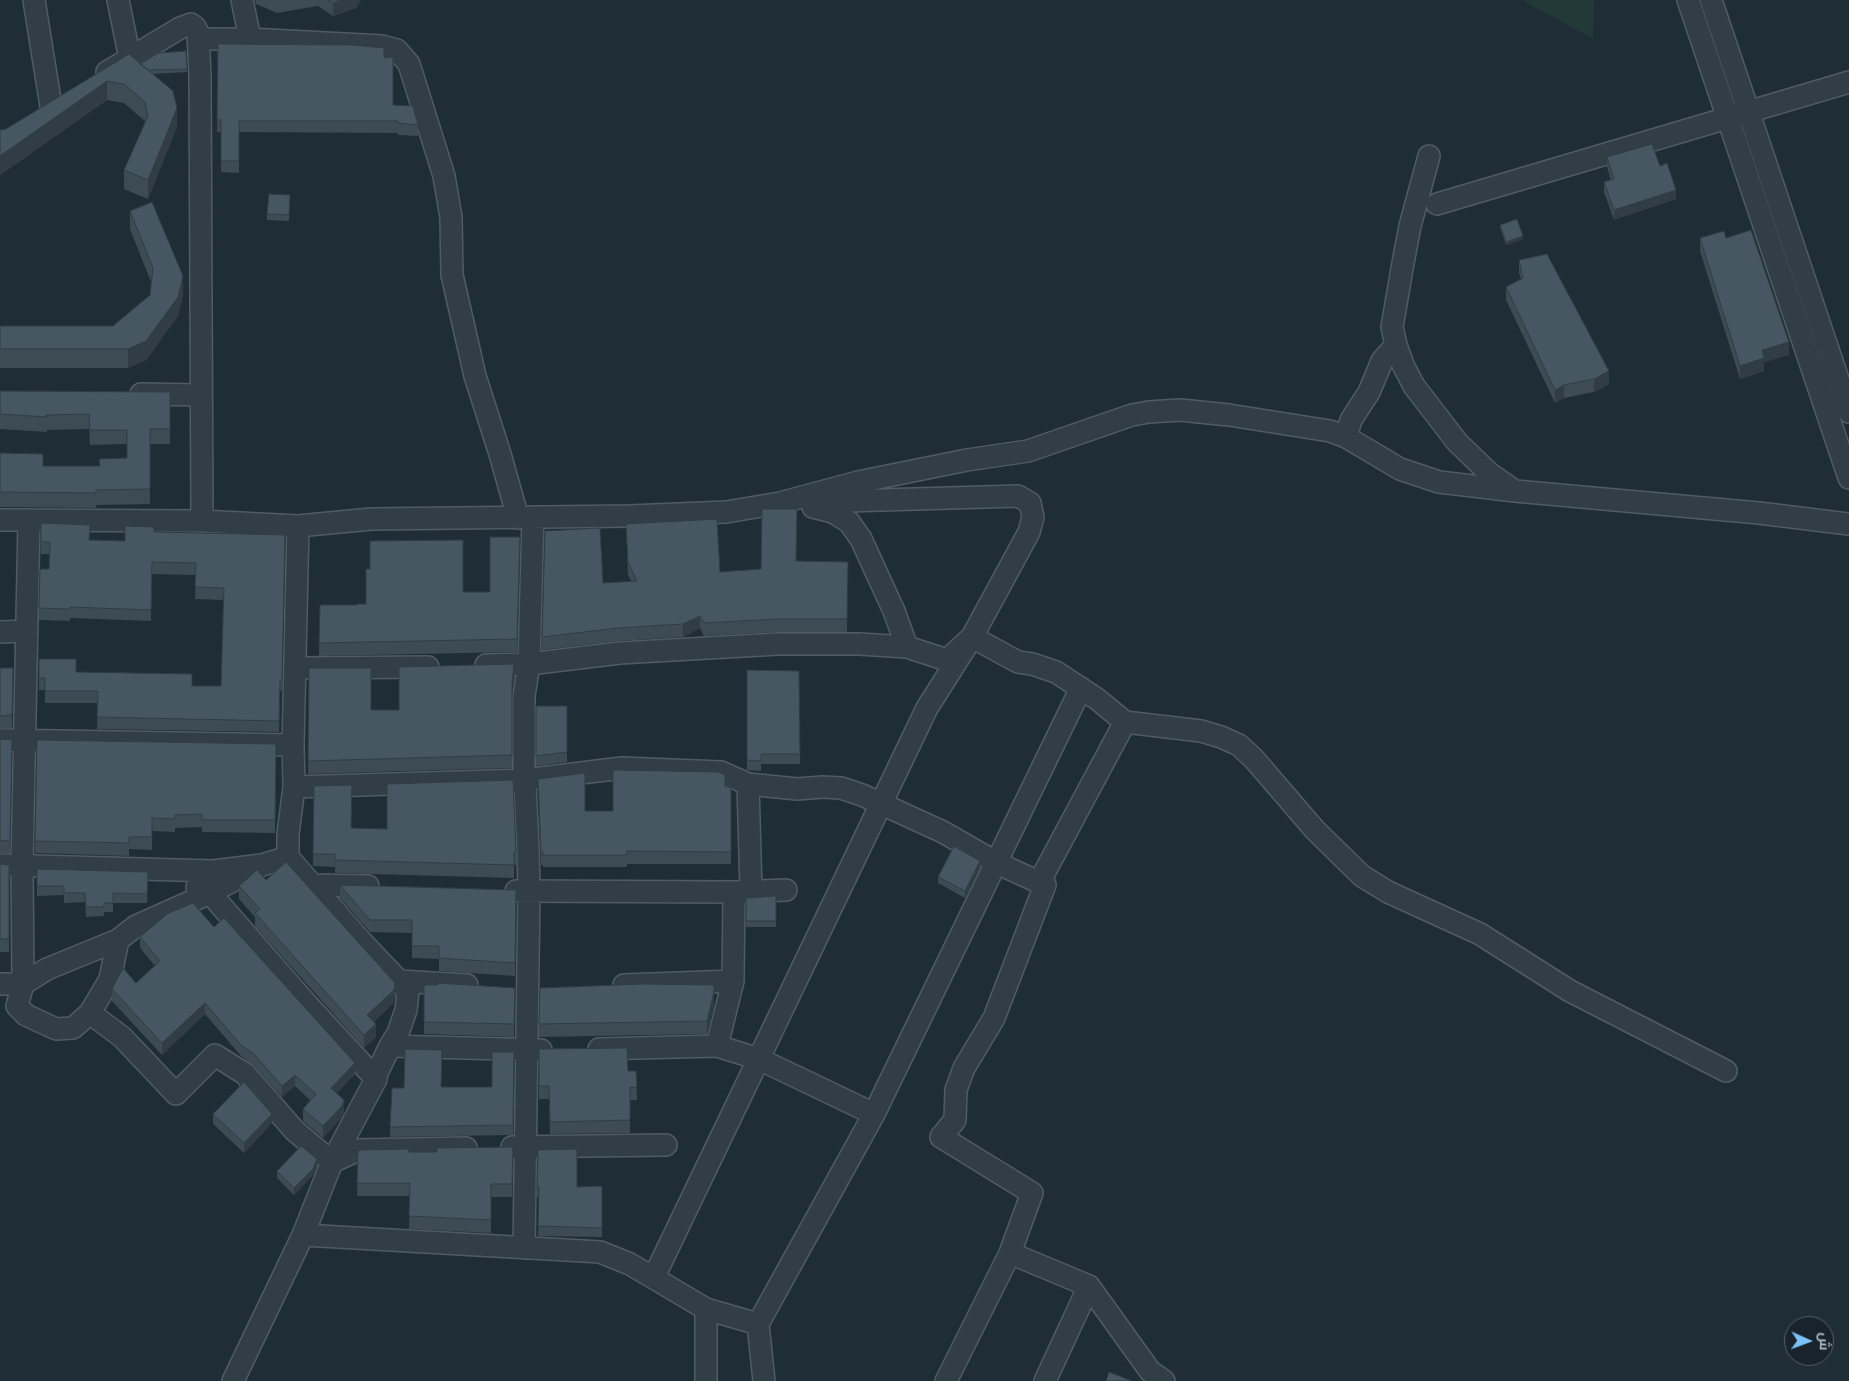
<!DOCTYPE html>
<html>
<head>
<meta charset="utf-8">
<style>
	body { margin:0 }
	#map { position:relative; width:1849px; height:1381px; overflow:hidden; background:#1f2d36; font-family:Overpass,Cairo,sans-serif }
	canvas { display:block }
	.north { position:absolute; left:1784px; top:1316px; width:50px; height:50px; box-sizing:border-box; background:#18232b; border:1px solid #535f68; border-radius:50%; rotate:92deg; font-size:14px; font-weight:700; line-height:20px; text-align:center; color:#acb9c4 }
	.north::after { content:''; display:block; margin:auto; width:18px; height:22px; background:#7bc2fa; clip-path:polygon(50% 0,100% 100%,50% 72%,0 100%) }
</style>
</head>
<body>
<div id="map">
<canvas width="1849" height="1381"></canvas>
<div class="north">ش</div>
</div>
<script>
const ctx = document.querySelector('canvas').getContext('2d');
ctx.lineJoin = 'round';
function paint(path, color) {
  ctx.fillStyle = color;
  ctx.fill(path, 'evenodd');
}
function shape(rows) {
  const path = new Path2D();
  for (const r of rows) {
    path.moveTo(r[0], r[1]);
    for (let i = 2; i < r.length; i += 2) path.lineTo(r[i], r[i + 1]);
  }
  return path;
}
function stroke(path, color, width, dash) {
  ctx.strokeStyle = color;
  ctx.lineWidth = width;
  ctx.lineCap = dash ? 'butt' : 'round';
  ctx.setLineDash(dash || []);
  ctx.stroke(path);
}
const green = shape([
	[1522,0,1594,0,1593,39]
]);
const minor = shape([
	[34,0,51,106],
	[118,0,130,59],
	[242,0,250,39],
	[1688,0,1849,478],
	[1711,0,1849,412],
	[198,39,250,39,382,46,397,50,409,64,444,176,451,217,452,275,475,376,500,454,518,518],
	[107,72,180,28,191,24,195,27,198,33,200,76,202,521],
	[1429,156,1410,226,1403,263,1392,327,1396,345,1403,365,1414,386,1457,442,1489,473,1512,489],
	[1437,204,1849,82],
	[141,394,201,395],
	[1346,437,1351,420,1369,392,1382,361,1396,345],
	[813,507,833,512,849,522,861,539,894,611,907,647],
	[0,520,202,521,298,526,371,519,630,516,726,512,780,503,858,482,967,460,1028,451,1132,415,1149,412,1180,410,1229,415,1330,431,1346,437,1400,469,1439,482,1515,491,1759,513,1849,524],
	[0,632,27,631],
	[486,665,529,664,620,653,778,644,859,644,907,647,947,660,972,637,1018,662,1032,664,1056,672,1097,699,1125,722,1201,731,1221,737,1239,745,1254,759,1315,830,1362,876,1388,892,1480,934,1570,991,1726,1071],
	[296,668,428,667],
	[1125,722,1042,877,1045,885,994,1018,964,1068,956,1090,955,1120,941,1137,1032,1193,1010,1253,1089,1286,1150,1371,1164,1381],
	[0,740,293,745],
	[748,784,751,892],
	[294,787,524,780,622,768,721,772,748,784,797,789,823,787,841,788,862,795,943,832,997,863,1045,885],
	[0,865,213,871,262,865,288,857,288,834,294,787,293,745,298,526],
	[262,865,210,893,136,926,118,940,47,969,23,984,17,1006,26,1015,56,1029,73,1028,90,1013,122,1037,176,1094,215,1055,245,1074,295,1131,332,1162,376,1079,377,1073,390,1046,398,1033,406,1010,408,992,399,981,360,940,288,857],
	[314,885,368,886],
	[197,887,210,893,304,1001,376,1079],
	[516,891,734,892,786,890],
	[399,981,467,985],
	[0,984,23,984,22,865,29,520],
	[624,985,733,981],
	[90,1013,110,979,118,940],
	[390,1046,541,1050],
	[717,1046,733,981,734,892],
	[599,1049,717,1046,759,1059,874,1114],
	[512,1147,666,1145],
	[303,1235,600,1252,630,1264,706,1309,758,1324],
	[524,1248,529,891,528,846,524,767,524,696,529,664,533,517],
	[654,1277,927,708,972,637,1029,532,1033,517,1030,503,1018,496,813,502],
	[233,1381,303,1235,332,1162,358,1150,466,1148],
	[706,1381,706,1309],
	[764,1381,758,1324,874,1114,1081,688],
	[946,1381,1010,1253],
	[1045,1381,1089,1286]
]);
const wall = shape([
	[255,0,361,0,356,8,333,16,318,6,277,13,256,4],
	[218,44,384,58,393,105,418,125,418,136,398,135,398,133,239,132,239,173,221,172,221,132,217,132],
	[186,51,187,72,152,74,177,127,148,199,124,189,124,170,146,122,124,103,107,100,0,175,0,130,6,129,140,64],
	[1607,157,1660,166,1676,199,1614,220,1604,192,1604,182,1611,180,1607,167],
	[290,195,289,221,267,220,267,214],
	[130,211,183,295,178,316,146,360,128,368,0,368,0,326,113,326,150,295,151,282,130,229],
	[1500,225,1523,239,1506,245,1500,228],
	[1700,238,1726,238,1789,355,1764,362,1764,371,1740,379,1700,251],
	[1519,260,1609,384,1594,392,1564,398,1555,403,1506,300,1506,287,1521,279,1519,273],
	[0,391,170,392,170,444,150,444,150,504,96,505,96,508,0,507,0,453,43,466,100,466,127,458,127,444,90,445,89,429,47,430,47,432,0,429],
	[41,523,90,540,125,541,154,532,285,535,282,691,280,691,279,732,97,729,98,703,45,703,45,690,39,690,39,659,76,672,192,686,221,686,223,600,195,599,196,575,152,574,151,621,70,618,70,621,39,620,40,569,49,569,50,554,41,554],
	[626,524,720,572,761,569,797,561,848,562,847,632,777,632,704,636,700,628,683,637,618,641,542,650,542,637,603,583,631,581,628,575],
	[520,537,517,652,319,656,320,605,357,605,463,592,490,592],
	[0,668,13,668,12,728,0,729],
	[309,668,371,710,399,710,514,677,512,696,512,768,308,774],
	[747,670,800,754,800,764,761,764,761,771,747,770],
	[536,706,567,706,567,762,536,766],
	[0,739,12,740,10,853,0,854],
	[37,740,276,744,275,833,202,832,202,827,175,828,175,832,152,831,152,850,129,849,129,856,35,853],
	[538,779,585,811,613,811,725,787,731,787,731,864,627,864,627,867,543,867,543,865,541,865],
	[314,786,352,828,516,852,516,865,514,865,514,878,335,873,335,867,313,866],
	[0,864,9,865,9,952,0,952],
	[980,868,965,898,938,883,938,877],
	[37,869,148,872,147,903,113,903,113,912,104,912,104,916,86,917,85,902,64,903,64,895,37,896],
	[266,880,395,996,394,1002,374,1022,376,1037,364,1048,255,926,255,917,239,899,239,886],
	[340,885,516,890,515,976,439,971,439,959,412,958,412,933,370,932,340,898],
	[776,896,776,927,746,927,746,898],
	[214,927,355,1074,337,1093,344,1112,342,1117,323,1138,303,1121,303,1109,311,1101,295,1086,282,1097,254,1066,241,1056,205,1014,162,1055,112,1001,112,989,136,983,155,966,140,948,140,937],
	[424,985,515,988,514,1037,424,1034],
	[714,985,714,1005,707,1034,539,1037,540,988],
	[539,1049,628,1071,636,1071,637,1100,630,1100,630,1133,550,1134,549,1099,539,1099],
	[514,1052,513,1135,390,1137,390,1127,404,1088,441,1087,492,1087],
	[213,1114,272,1123,244,1153,213,1124],
	[513,1147,512,1197,491,1197,491,1233,409,1229,410,1196,357,1196,358,1151,437,1152],
	[538,1150,577,1187,602,1186,602,1237,538,1236,539,1197,537,1197],
	[317,1166,313,1175,294,1195,277,1178,277,1171]
]);
const shadedWall = shape([
	[342,0,361,0,356,8,333,16,333,3],
	[107,81,107,100,0,175,0,156],
	[177,108,177,127,148,199,148,180],
	[1676,190,1676,199,1614,220,1614,210],
	[1523,236,1523,239,1506,245,1506,242],
	[183,276,183,295,178,316,146,360,128,368,128,349],
	[1789,342,1789,355,1764,362,1764,371,1740,379,1740,366,1762,350],
	[1609,371,1609,384,1594,392,1594,379],
	[1564,385,1564,398,1555,403,1555,390],
	[700,616,700,628,683,637,683,624],
	[514,664,514,677,512,696,512,683],
	[980,861,980,868,965,898,965,891],
	[395,983,394,1002,367,1028,367,1015],
	[714,992,714,1005,707,1034,707,1021],
	[205,1003,205,1014,162,1055,162,1043],
	[376,1024,376,1037,364,1048,364,1035],
	[355,1063,355,1074,331,1099,331,1088],
	[295,1075,295,1086,282,1097,282,1086],
	[344,1100,344,1112,342,1117,323,1138,323,1126],
	[272,1114,272,1123,244,1153,244,1143],
	[317,1159,317,1166,313,1175,294,1195,294,1188]
]);
const building = shape([
	[328,0,342,0,333,3,328,0],
	[218,44,352,45,384,48,384,58,393,57,393,105,413,106,418,125,398,123,398,121,239,121,239,161,221,161,221,120,217,120,218,44],
	[186,51,187,69,148,70,140,64,158,53,186,51],
	[129,54,173,91,177,108,148,180,124,170,148,116,145,102,124,84,107,81,0,156,0,130,6,129,129,54],
	[1652,144,1660,166,1667,163,1676,190,1614,210,1604,182,1614,179,1607,157,1652,144],
	[269,194,290,195,289,215,267,214,269,194],
	[152,202,183,276,178,297,146,341,128,349,0,349,0,326,113,326,150,295,153,268,130,211,152,202],
	[1517,219,1523,236,1506,242,1500,225,1517,219],
	[1751,230,1789,342,1762,350,1764,358,1740,366,1700,238,1724,231,1726,238,1751,230],
	[1547,254,1609,371,1594,379,1564,385,1555,390,1506,287,1523,278,1519,260,1547,254],
	[0,391,170,392,170,429,150,429,150,489,96,490,96,493,0,492,0,453,43,454,43,466,100,466,99,459,127,458,127,430,90,430,89,414,46,415,47,417,0,414,0,391],
	[762,509,797,509,796,561,848,562,847,619,777,619,704,623,700,616,683,624,618,628,542,637,545,531,600,528,603,583,637,581,628,562,626,524,717,519,720,572,761,569,762,509],
	[41,523,90,525,89,540,125,541,125,526,154,527,154,532,285,535,282,680,280,680,279,721,97,717,98,691,45,691,45,678,39,678,39,659,76,659,76,672,192,674,192,686,221,686,224,588,195,587,196,563,152,562,151,610,70,607,70,609,39,608,40,569,49,569,50,542,41,542,41,523],
	[490,537,520,537,517,639,319,643,320,605,357,605,357,604,366,604,366,569,370,569,370,541,463,540,463,592,490,592,490,537],
	[514,664,512,683,512,755,308,761,309,668,371,668,371,710,399,710,399,667,514,664],
	[0,668,13,668,12,715,0,716,0,668],
	[747,670,799,671,800,754,761,754,761,761,747,760,747,670],
	[536,706,567,706,567,752,536,756,536,706],
	[0,739,12,740,10,840,0,841,0,739],
	[37,740,276,744,275,820,202,820,202,814,175,815,175,819,152,818,152,837,129,837,129,843,35,841,37,740],
	[613,770,718,772,725,775,725,787,731,787,731,852,627,851,627,855,543,855,543,852,541,852,538,779,585,773,585,811,613,811,613,770],
	[513,780,516,852,514,852,514,865,335,860,335,854,313,854,314,786,352,785,351,828,387,829,387,784,513,780],
	[954,846,980,861,965,891,938,877,954,846],
	[286,862,395,983,394,990,367,1015,376,1024,364,1035,255,913,260,909,239,886,257,870,266,880,286,862],
	[0,864,9,865,9,939,0,939,0,864],
	[37,869,148,872,147,894,113,893,113,903,104,903,104,907,86,907,85,893,64,893,64,886,37,886,37,869],
	[340,885,516,890,515,963,439,958,439,946,412,946,412,920,370,920,340,885],
	[776,896,776,921,746,921,746,898,776,896],
	[193,903,214,927,224,918,355,1063,331,1088,344,1100,342,1106,323,1126,303,1109,316,1094,295,1075,282,1086,254,1054,241,1045,205,1003,162,1043,112,989,123,968,136,983,160,961,140,937,167,914,193,903],
	[438,983,515,988,514,1024,424,1022,424,985,438,985,438,983],
	[643,984,714,985,714,992,707,1021,539,1024,540,988,643,984],
	[627,1048,628,1071,636,1071,637,1087,630,1087,630,1120,550,1122,549,1086,539,1086,539,1049,627,1048],
	[405,1049,442,1050,441,1087,492,1087,492,1052,514,1052,513,1125,390,1127,392,1088,404,1088,405,1049],
	[244,1082,272,1114,244,1143,213,1114,244,1082],
	[301,1146,317,1159,313,1169,294,1188,277,1171,301,1146],
	[513,1147,512,1184,491,1184,491,1220,409,1216,410,1183,357,1183,358,1151,361,1150,409,1149,409,1152,437,1152,437,1148,513,1147],
	[577,1149,577,1187,602,1186,602,1228,538,1226,539,1187,537,1187,538,1150,577,1149],
	[1109,1372,1132,1381,1106,1381,1109,1372]
]);
paint(green, '#213937');
stroke(minor, '#4f5c65', 24);
stroke(minor, '#323e46', 21);
paint(wall, '#3c4b54');
paint(shadedWall, '#313d45');
paint(building, '#465762');
stroke(building, '#313d45', 1);
</script>
</body>
</html>
